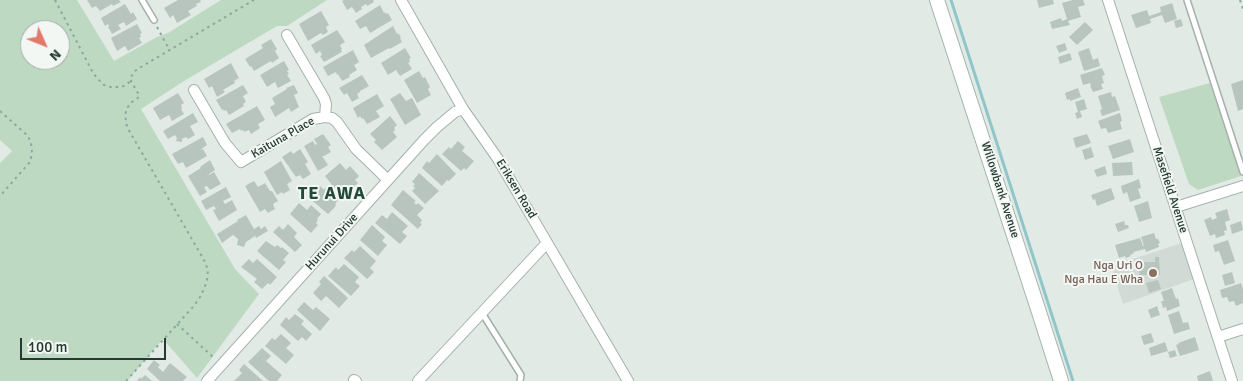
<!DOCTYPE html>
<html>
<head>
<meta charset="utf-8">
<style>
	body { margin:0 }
	#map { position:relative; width:1243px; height:381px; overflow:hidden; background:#e2eae6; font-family:Signika,sans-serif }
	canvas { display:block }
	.north { position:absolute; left:20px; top:20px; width:50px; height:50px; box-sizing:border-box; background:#f2f7f4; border:1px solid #a0aba6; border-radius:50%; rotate:134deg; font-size:14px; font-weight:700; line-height:20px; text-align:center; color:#243931 }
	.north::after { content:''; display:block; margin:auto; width:18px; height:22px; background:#e17a6a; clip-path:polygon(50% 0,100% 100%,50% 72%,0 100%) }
	.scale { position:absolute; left:20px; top:338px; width:146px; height:22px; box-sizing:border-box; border:2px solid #243931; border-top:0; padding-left:6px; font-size:15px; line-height:18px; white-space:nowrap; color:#243931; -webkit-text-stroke:4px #f2f7f4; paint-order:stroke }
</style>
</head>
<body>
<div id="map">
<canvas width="1243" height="381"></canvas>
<div class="north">N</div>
<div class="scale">100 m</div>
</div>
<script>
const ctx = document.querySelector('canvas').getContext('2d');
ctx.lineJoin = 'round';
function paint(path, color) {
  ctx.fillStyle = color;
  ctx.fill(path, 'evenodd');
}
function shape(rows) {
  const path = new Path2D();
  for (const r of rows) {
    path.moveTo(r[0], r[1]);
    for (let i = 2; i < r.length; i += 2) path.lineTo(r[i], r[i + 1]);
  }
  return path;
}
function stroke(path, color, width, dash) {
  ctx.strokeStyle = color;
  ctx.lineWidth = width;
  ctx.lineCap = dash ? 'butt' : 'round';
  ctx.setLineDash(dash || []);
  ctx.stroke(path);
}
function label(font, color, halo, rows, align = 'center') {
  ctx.font = font + ' Signika,sans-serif';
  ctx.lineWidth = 4;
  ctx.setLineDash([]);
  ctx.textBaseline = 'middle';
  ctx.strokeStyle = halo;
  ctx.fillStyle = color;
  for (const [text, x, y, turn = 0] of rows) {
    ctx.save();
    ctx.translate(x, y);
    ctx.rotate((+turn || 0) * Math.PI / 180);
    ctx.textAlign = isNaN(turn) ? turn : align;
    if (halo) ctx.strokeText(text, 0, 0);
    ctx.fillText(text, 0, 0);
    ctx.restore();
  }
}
const built = shape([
	[1182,243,1194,279,1123,304,1111,266]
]);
const green = shape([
	[0,0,77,0,114,61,157,37,168,33,221,0,327,0,287,26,277,26,184,81,141,109,235,269,259,294,197,378,163,339,127,381,0,381,0,163,12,151,0,140],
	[30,30,60,30,60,60,30,60],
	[1210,83,1241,176,1198,190,1189,184,1159,97]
]);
const stream = shape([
	[951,0,1073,381]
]);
const building = shape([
	[87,0,119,0,121,2,113,6,112,4,100,11,96,6,92,8],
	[178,0,200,0,201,2,196,4,197,6,188,11,191,15,177,23,173,15,170,18,164,8],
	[344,0,373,0,374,2,367,6,366,4,361,7,362,9,356,13,352,7,347,10,342,1],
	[1037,0,1053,0,1054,4,1039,8],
	[1073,0,1083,0,1085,5,1078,7,1081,17,1068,21,1070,25,1052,29,1050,22,1061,18,1062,21,1067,19,1062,3],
	[1172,3,1177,19,1165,23,1162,15,1150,19,1151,23,1136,28,1131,15,1147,10,1149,16,1161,12,1160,7],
	[125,4,131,14,133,12,137,19,126,26,124,22,118,25,121,29,112,34,108,27,109,26,108,24,105,26,101,18],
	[380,5,384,13,385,12,386,14,388,13,392,20,370,33,366,26,360,29,355,21],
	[321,11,329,25,326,27,328,32,323,35,321,33,308,41,299,24],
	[1181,19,1183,26,1176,28,1174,21],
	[1085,22,1093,30,1077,45,1069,37],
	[137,24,142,33,140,34,141,37,139,38,142,43,128,51,125,46,117,51,111,38],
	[393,26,397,34,398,33,401,37,400,38,402,42,390,49,389,48,371,58,364,45],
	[337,30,345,42,340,45,342,49,341,50,342,52,324,62,320,56,322,55,320,51,316,54,311,45],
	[271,39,277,49,275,51,279,58,272,63,271,61,254,71,251,66,250,67,245,59,263,48,261,45],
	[1065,43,1067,50,1059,53,1056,46],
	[405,48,411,58,409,59,410,62,408,63,412,69,400,76,396,70,388,75,381,63],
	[1089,48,1093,60,1098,58,1100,66,1084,71,1078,52],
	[353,50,359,62,354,65,357,70,349,75,350,77,342,81,338,74,337,75,336,72,328,76,323,67],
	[1070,53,1072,60,1060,64,1058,57],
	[284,61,289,70,287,71,289,74,287,75,291,81,278,88,275,82,267,87,260,75],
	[231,63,239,78,234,81,235,83,223,90,225,92,217,97,212,86,209,88,204,79],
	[1102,68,1105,75,1102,76,1104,83,1101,84,1103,89,1093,92,1090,86,1091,86,1090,83,1083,85,1080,75],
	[419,71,423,78,425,77,430,87,428,89,431,95,417,103,404,80],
	[362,75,369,86,360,91,360,92,357,94,359,98,352,102,347,93,344,95,339,88],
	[1243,80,1243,109,1238,111,1231,84],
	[243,85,248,93,243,96,246,102,243,104,244,106,229,115,226,110,224,111,223,109,222,110,216,100],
	[294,85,298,93,294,95,299,107,291,112,289,108,275,117,270,107,275,104,272,98,287,89,286,88],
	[1078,88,1081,97,1070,101,1070,99,1067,100,1065,93],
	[1111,92,1112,97,1115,96,1120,110,1102,116,1100,110,1102,109,1098,96],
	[178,93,184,103,181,105,182,108,181,109,184,114,172,121,169,115,160,120,153,108],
	[400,93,406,101,412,98,421,115,405,125,390,99],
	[377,94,384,106,376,111,380,117,367,124,363,118,362,119,360,116,358,118,353,108],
	[1084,99,1087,109,1080,111,1082,117,1077,119,1075,113,1078,112,1075,102],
	[257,106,265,120,258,124,260,128,251,134,249,130,244,132,243,130,241,131,240,129,232,133,226,124],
	[193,113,198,122,190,126,195,135,188,139,186,137,182,139,182,142,176,141,177,138,175,135,168,139,163,131],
	[1120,113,1122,121,1120,122,1122,129,1108,133,1106,128,1101,129,1098,121],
	[390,116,397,125,394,128,395,130,393,132,397,137,382,150,374,142,376,140,370,134],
	[323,134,331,145,328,147,331,152,324,156,322,156,328,165,318,171,304,146,313,141,315,145,317,144,314,139],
	[1087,134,1091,143,1076,148,1073,138],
	[203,137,207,145,200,150,203,149,207,156,186,168,183,162,178,164,172,154],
	[1130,139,1134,152,1113,159,1108,146],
	[458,141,465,147,462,151,474,161,466,170,464,168,461,171,442,154,449,147,451,149],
	[1091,147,1094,157,1085,160,1082,150],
	[300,149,308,162,305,164,311,174,303,179,300,175,296,177,282,157,291,151,293,154],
	[437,154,456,174,449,181,447,180,442,186,422,168,427,161,429,163],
	[210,160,215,170,209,174,209,175,214,172,221,184,210,190,207,186,204,187,207,192,200,196,188,176,201,168,200,167],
	[281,161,292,181,287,184,290,190,283,194,282,192,277,195,264,172],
	[1132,162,1133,175,1113,176,1112,163],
	[340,163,346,170,350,166,359,176,355,180,358,183,344,195,332,185,325,176],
	[1105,166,1107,174,1097,177,1094,170],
	[419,173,439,191,425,204,412,191,415,188,413,186,415,184,412,182],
	[1139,179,1141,188,1138,189,1141,198,1130,202,1127,192,1123,194,1121,186],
	[254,181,258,187,265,183,270,191,272,191,278,201,273,204,275,209,268,213,265,209,260,212,245,186],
	[320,186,324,190,325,188,328,191,329,190,339,199,335,204,336,204,335,207,328,214,309,198],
	[226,187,231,197,223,201,225,204,232,200,237,210,219,221,213,210,216,209,214,206,206,210,201,201],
	[1111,188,1115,199,1097,206,1095,199,1093,200,1091,195],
	[403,190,416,201,414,202,416,205,418,203,424,208,417,215,422,220,420,223,422,224,418,229,391,205],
	[1148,201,1152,218,1139,222,1134,206],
	[299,203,307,210,311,205,321,214,317,219,318,220,316,223,318,225,311,233,290,214],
	[1227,209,1230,220,1225,222,1227,230,1224,231,1225,235,1216,238,1215,234,1210,236,1204,220,1211,217,1212,220,1217,218,1215,213],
	[392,212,408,226,402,232,407,236,400,244,375,223,382,215,387,219],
	[246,215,254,229,259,226,261,229,265,226,268,231,256,238,255,236,246,242,244,247,237,245,238,239,233,235,222,243,217,234,238,221,237,220],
	[1124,221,1125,225,1128,225,1129,228,1118,232,1115,224],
	[1241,221,1243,230,1232,234,1230,225],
	[288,224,297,233,294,237,302,245,295,252,273,232,279,226,283,230],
	[372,225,385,237,382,241,387,245,378,256,360,240],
	[1154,233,1156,239,1158,239,1160,243,1158,244,1159,247,1146,252,1145,249,1133,252,1134,253,1130,255,1131,256,1126,258,1125,256,1119,258,1115,245,1140,238,1143,246,1144,246,1141,237],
	[1228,240,1235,261,1224,265,1219,251,1215,252,1213,245],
	[266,241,275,247,277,245,281,248,282,247,289,253,283,260,286,262,279,270,257,251],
	[360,246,376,261,370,268,374,272,367,279,344,258,352,250,354,252],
	[1155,257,1159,257,1160,275,1139,275,1140,262,1155,262],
	[249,259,253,263,257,259,277,277,270,285,268,283,262,289,254,282,257,279,241,267],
	[344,264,359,277,355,282,360,286,351,296,328,276,336,267,338,270],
	[1232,272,1235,283,1225,286,1222,275],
	[324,276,348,298,339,308,326,296,321,301,313,293,321,284,319,282],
	[1158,280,1161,289,1149,293,1146,283],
	[1241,283,1243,289,1243,303,1236,306,1234,301,1229,302,1227,297,1222,298,1220,290],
	[1172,288,1176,299,1178,298,1180,306,1167,311,1166,307,1163,308,1161,301,1164,301,1161,292],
	[304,302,313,310,316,307,330,319,320,331,297,310],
	[1157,306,1160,315,1151,318,1148,310],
	[1179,311,1183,323,1188,322,1190,329,1174,334,1168,315],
	[295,314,304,321,301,324,312,334,306,341,302,337,298,341,280,325,286,317,289,320],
	[1151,333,1154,342,1144,345,1141,336],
	[281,334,291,343,286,348,294,355,286,364,265,346,272,338,275,340],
	[1195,337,1199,350,1180,356,1176,345,1179,344,1178,343],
	[1165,342,1168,351,1151,356,1149,348],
	[262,348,271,356,266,361,282,375,277,381,269,381,248,362],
	[1175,350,1177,356,1170,358,1168,352],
	[154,360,160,365,158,367,163,372,170,363,187,377,183,381,160,381,147,369],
	[244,364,263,381,234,381,242,373,239,370],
	[1210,371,1213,381,1198,381,1197,376],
	[145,375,152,381,137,381,140,377,141,379]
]);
const path = shape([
	[55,0,92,71,97,78,104,85,111,87,118,87,124,86,131,81],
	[1240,0,1243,9],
	[157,27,169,49],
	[0,111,28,136,31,143,32,153,30,162,0,196],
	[177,324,214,358],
	[126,381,192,308,199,299,204,289,207,280,208,270,204,260,127,127,125,115,127,108,132,102,139,97,139,95,131,81,130,78,136,70,254,0]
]);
const lane = shape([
	[142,0,154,20],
	[1187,0,1243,172],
	[482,313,521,375,520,381]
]);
const street = shape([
	[401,0,463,109,498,159,628,381],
	[1108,0,1232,381],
	[287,35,324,98,326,104,325,117],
	[194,90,225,143,241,162,313,119,325,117,332,118,337,122,356,149,388,180],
	[1176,207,1243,186],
	[1218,337,1243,329],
	[354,380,356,381],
	[207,381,424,140,437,127,455,112,463,109],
	[418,381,547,243]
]);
const secondary = shape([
	[937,0,1038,309,1061,381]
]);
const markers = [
	[1153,273,5,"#8d6e63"]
];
const streetNames = [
	["Kaituna Place",283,138,-30],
	["Eriksen Road",516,189,59],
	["Willowbank Avenue",1000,190,72],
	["Masefield Avenue",1170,190,72],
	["Hurunui Drive",332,242,-48]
];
const educationNames = [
	["Nga Uri O",1143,266],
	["Nga Hau E Wha",1143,280]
];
const districtNames = [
	["TE AWA",332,194]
];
paint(built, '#d1dad5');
paint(green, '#bed9c2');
stroke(stream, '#91c6c9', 3);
paint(building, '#b8c5bf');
stroke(lane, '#a5b1ac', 8);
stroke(street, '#a5b1ac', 12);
stroke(secondary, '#a2b5ac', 16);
stroke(path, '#86aa9b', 2, [2.5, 4]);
stroke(lane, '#fff', 5);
stroke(street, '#fff', 10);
stroke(secondary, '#fff', 14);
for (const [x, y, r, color] of markers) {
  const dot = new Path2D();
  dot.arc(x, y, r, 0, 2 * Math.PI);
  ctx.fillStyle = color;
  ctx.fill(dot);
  stroke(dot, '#f2f7f4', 2);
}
label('12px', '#243931', '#f2f7f4', streetNames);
label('12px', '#785e54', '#f2f7f4', educationNames, 'right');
ctx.letterSpacing = '1px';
label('bold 18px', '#23493b', '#f2f7f4', districtNames);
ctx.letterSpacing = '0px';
</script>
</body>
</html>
